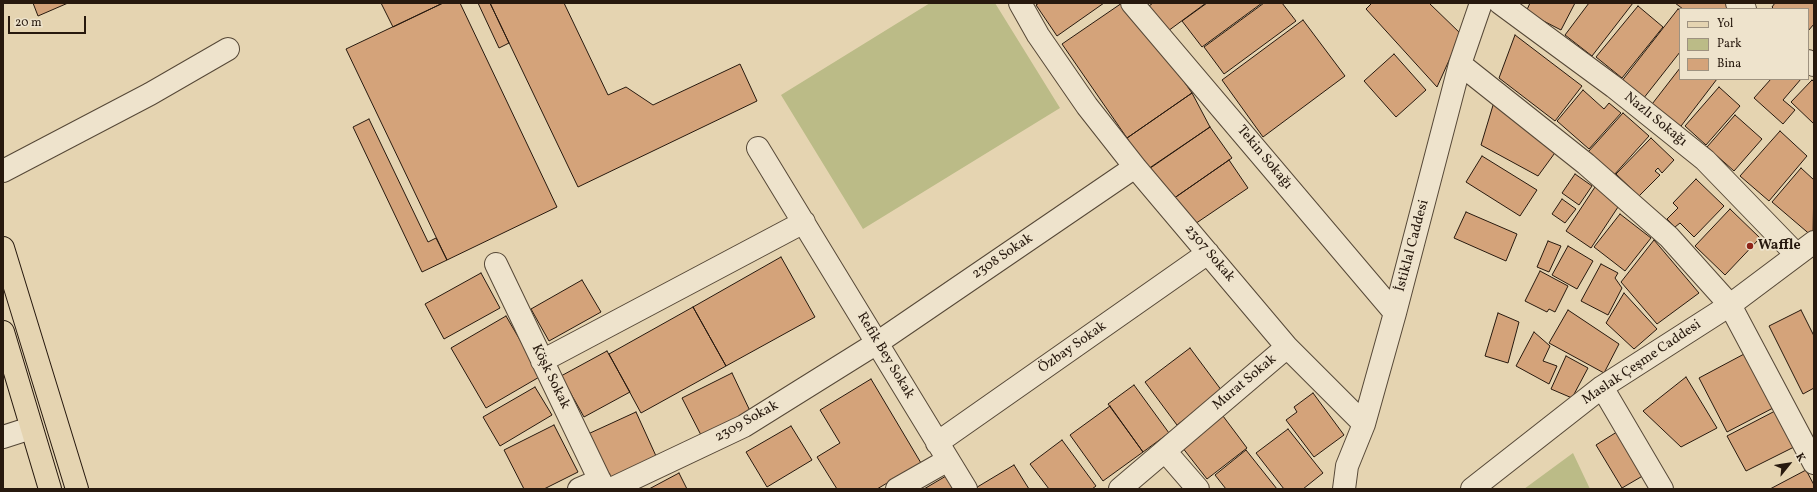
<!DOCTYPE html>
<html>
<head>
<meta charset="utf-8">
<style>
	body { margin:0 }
	#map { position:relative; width:1817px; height:492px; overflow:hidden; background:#e5d4b1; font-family:Vollkorn,serif }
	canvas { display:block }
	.frame { position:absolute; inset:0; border:4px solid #27190e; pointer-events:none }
	.legend { position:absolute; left:1679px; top:8px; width:130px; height:72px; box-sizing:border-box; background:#eee3cc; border:1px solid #9e9280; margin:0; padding:5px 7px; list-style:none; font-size:12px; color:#27190e }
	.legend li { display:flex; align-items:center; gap:8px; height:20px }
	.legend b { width:20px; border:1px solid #9e9280 }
	.north { position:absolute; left:1769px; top:444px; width:40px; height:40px; -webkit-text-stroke:3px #eee3cc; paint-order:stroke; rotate:60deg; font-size:11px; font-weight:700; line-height:16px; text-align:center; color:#27190e }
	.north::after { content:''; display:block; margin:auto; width:14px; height:18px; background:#27190e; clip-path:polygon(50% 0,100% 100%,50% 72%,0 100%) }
	.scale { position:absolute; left:8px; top:16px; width:78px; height:18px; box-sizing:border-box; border:2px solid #27190e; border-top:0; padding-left:5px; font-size:12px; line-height:14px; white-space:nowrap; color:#27190e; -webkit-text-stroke:3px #eee3cc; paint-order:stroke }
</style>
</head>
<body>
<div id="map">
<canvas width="1817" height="492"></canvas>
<div class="frame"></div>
<ul class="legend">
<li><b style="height:5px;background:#e5d4b1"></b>Yol</li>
<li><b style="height:11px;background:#bbbb87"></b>Park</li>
<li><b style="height:11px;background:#d4a37a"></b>Bina</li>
</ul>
<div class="north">K</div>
<div class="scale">20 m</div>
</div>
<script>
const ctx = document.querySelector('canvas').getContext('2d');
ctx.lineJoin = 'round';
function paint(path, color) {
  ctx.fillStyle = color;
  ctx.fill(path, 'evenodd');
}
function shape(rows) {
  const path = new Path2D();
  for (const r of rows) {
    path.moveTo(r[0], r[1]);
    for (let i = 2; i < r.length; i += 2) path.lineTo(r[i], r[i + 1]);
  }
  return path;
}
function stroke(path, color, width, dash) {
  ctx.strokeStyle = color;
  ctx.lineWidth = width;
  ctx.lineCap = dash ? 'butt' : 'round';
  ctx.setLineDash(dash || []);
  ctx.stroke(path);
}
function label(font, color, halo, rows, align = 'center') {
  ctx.font = font + ' Vollkorn,serif';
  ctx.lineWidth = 3.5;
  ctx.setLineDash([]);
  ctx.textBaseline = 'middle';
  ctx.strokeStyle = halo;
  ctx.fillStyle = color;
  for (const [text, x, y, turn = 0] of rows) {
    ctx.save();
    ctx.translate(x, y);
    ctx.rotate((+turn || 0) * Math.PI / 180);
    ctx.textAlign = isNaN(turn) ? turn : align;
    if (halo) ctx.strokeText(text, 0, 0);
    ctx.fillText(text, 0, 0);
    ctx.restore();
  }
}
const green = shape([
	[930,3,995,3,1060,108,863,229,781,95],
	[1573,453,1590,489,1524,489]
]);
const building = shape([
	[33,3,68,3,38,16,33,3],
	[381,3,443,3,393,27,381,3],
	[443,3,460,3,557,207,447,260,346,49,443,3],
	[478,3,490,3,509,43,499,48,478,3],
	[490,3,564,3,608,95,626,87,653,105,740,64,757,101,578,187,490,3],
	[1039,3,1104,3,1057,36,1036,5,1039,3],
	[1122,3,1129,3,1192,93,1127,138,1062,44,1122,3],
	[1153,3,1206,3,1168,31,1149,6,1153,3],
	[1207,3,1262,3,1202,47,1182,21,1207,3],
	[1264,3,1282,3,1296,21,1224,74,1204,47,1264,3],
	[1372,3,1429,3,1461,34,1437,87,1366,9,1372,3],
	[1530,3,1575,3,1561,30,1526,12,1530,3],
	[1589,3,1633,3,1592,56,1565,35,1589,3],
	[1675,3,1731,3,1728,9,1683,9,1675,3],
	[1775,3,1814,3,1814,24,1808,31,1808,9,1774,9,1772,7,1775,3],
	[1638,6,1663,27,1622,78,1596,57,1638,6],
	[1678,9,1680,10,1680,52,1643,99,1621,82,1678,9],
	[1303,20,1345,76,1263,137,1222,80,1303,20],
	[1515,35,1582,86,1555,121,1499,78,1515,35],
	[1394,54,1426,90,1396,117,1364,81,1394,54],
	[1680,68,1680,79,1717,79,1678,130,1649,108,1680,68],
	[1771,79,1801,79,1783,100,1795,110,1783,124,1754,98,1771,79],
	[1812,80,1814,82,1814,124,1791,102,1812,80],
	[1719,87,1740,106,1706,145,1685,126,1719,87],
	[1583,90,1604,109,1609,103,1621,113,1589,149,1557,121,1583,90],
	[1192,93,1210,127,1146,171,1127,138,1192,93],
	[1494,102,1557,150,1538,176,1481,145,1494,102],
	[1623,113,1649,136,1614,175,1588,152,1623,113],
	[1735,115,1762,139,1734,171,1707,147,1735,115],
	[369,119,428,242,436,238,447,260,422,272,353,127,369,119],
	[1210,127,1232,158,1170,201,1148,169,1210,127],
	[1780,131,1807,156,1769,201,1740,176,1780,131],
	[1651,138,1674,160,1662,173,1658,168,1655,171,1660,175,1639,196,1616,174,1651,138],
	[1482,156,1537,190,1520,216,1466,182,1482,156],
	[1229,160,1248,188,1189,228,1170,201,1229,160],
	[1801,168,1814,180,1813,237,1772,202,1801,168],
	[1575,174,1592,186,1579,205,1562,193,1575,174],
	[1696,179,1724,206,1694,237,1680,223,1675,227,1667,219,1678,208,1673,203,1696,179],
	[1595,187,1620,204,1591,248,1566,231,1595,187],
	[1562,199,1576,209,1565,223,1552,214,1562,199],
	[1730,209,1760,238,1725,275,1695,246,1730,209],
	[1466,212,1517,234,1506,261,1454,238,1466,212],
	[1620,214,1651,238,1625,271,1594,247,1620,214],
	[1654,240,1699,293,1657,324,1621,282,1654,240],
	[1548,241,1561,246,1549,272,1537,267,1548,241],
	[1568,246,1593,261,1577,289,1552,275,1568,246],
	[781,257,815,317,726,366,693,307,781,257],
	[1601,264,1618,273,1615,278,1622,288,1608,315,1581,301,1601,264],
	[1540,271,1568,286,1555,312,1549,309,1547,312,1525,301,1540,271],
	[481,273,500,308,444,339,425,304,481,273],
	[582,280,601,312,549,341,531,309,582,280],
	[1624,293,1657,329,1634,349,1606,323,1624,293],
	[693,307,726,366,641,413,609,354,693,307],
	[1568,310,1619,344,1604,373,1549,343,1568,310],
	[1801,310,1814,336,1814,388,1803,394,1769,326,1801,310],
	[1498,313,1519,322,1508,363,1485,356,1498,313],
	[506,316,541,376,486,408,451,348,506,316],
	[1534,332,1550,346,1543,361,1557,366,1549,384,1516,366,1534,332],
	[1190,348,1222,391,1177,425,1145,382,1190,348],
	[607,351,630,392,584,417,561,376,607,351],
	[1746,353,1775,407,1727,432,1699,378,1746,353],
	[1566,356,1588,368,1572,398,1551,389,1566,356],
	[732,373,751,413,702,437,682,398,732,373],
	[1686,377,1717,428,1681,447,1643,411,1686,377],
	[871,379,921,463,877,489,837,489,817,457,840,443,820,410,871,379],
	[1134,385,1169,433,1143,452,1108,404,1134,385],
	[535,387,552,415,500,446,483,417,535,387],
	[1313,393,1344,435,1314,457,1286,420,1297,412,1294,407,1313,393],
	[1110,406,1143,452,1103,481,1070,435,1110,406],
	[1775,411,1794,447,1746,471,1727,436,1775,411],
	[636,412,656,456,609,478,588,434,636,412],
	[1223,416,1247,448,1207,479,1182,447,1223,416],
	[554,425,578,472,544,489,524,489,504,450,554,425],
	[791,426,812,460,767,487,746,452,791,426],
	[1288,429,1323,473,1303,489,1284,489,1256,453,1288,429],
	[1620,430,1646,474,1622,488,1596,445,1620,430],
	[1062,440,1096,486,1092,489,1049,489,1030,464,1062,440],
	[1246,450,1277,489,1226,489,1215,475,1246,450],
	[1014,465,1029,489,974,489,1014,465],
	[1806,470,1814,485,1814,489,1770,489,1806,470],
	[679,473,687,489,649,489,679,473],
	[946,476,953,489,924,489,946,476]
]);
const minor = shape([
	[1020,3,1038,35,1087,106,1135,167],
	[1132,3,1395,313],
	[1500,3,1614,87,1705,160,1796,254],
	[1737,3,1745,9],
	[1808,61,1814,65],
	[1460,64,1586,164,1669,237,1730,305,1814,463],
	[758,148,966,489],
	[3,171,150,94,228,49],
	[496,264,604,489],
	[542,361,804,222],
	[1602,387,1662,489],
	[3,437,31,428],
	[937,443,1208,253],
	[1165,451,1198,489],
	[579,489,600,480],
	[611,489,744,426,877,343,1135,167,1287,347],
	[897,489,948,460],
	[1120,489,1287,347,1364,424],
	[1344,489,1347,466,1364,424,1395,313,1460,64,1481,3],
	[1472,489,1602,387,1730,305,1814,242]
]);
const major = shape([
	[3,248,77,489],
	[3,332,50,489]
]);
const markers = [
	[1750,246,4,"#8f2418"]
];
const streetNames = [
	["Nazlı Sokağı",1655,120,39],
	["Tekin Sokağı",1264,158,50],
	["İstiklal Caddesi",1413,246,-75],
	["2307 Sokak",1209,254,50],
	["2308 Sokak",1003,257,-34],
	["Özbay Sokak",1073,348,-35],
	["Refik Bey Sokak",885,356,59],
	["Maslak Çeşme Caddesi",1642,363,-34],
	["Köşk Sokak",550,377,64],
	["Murat Sokak",1245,383,-40],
	["2309 Sokak",747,422,-29]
];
const poiNames = [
	["Waffle",1758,246]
];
paint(green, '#bbbb87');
paint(building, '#d4a37a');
stroke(building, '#27190e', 1);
stroke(minor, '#564837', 24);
stroke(major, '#27190e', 24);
stroke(minor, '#eee3cc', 22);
stroke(major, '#e5d4b1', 22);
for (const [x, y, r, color] of markers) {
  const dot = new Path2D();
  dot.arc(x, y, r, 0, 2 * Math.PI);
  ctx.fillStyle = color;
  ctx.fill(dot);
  stroke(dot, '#eee3cc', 1.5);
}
label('14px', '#27190e', '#eee3cc', streetNames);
label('bold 14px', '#27190e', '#eee3cc', poiNames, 'left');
</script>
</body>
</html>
